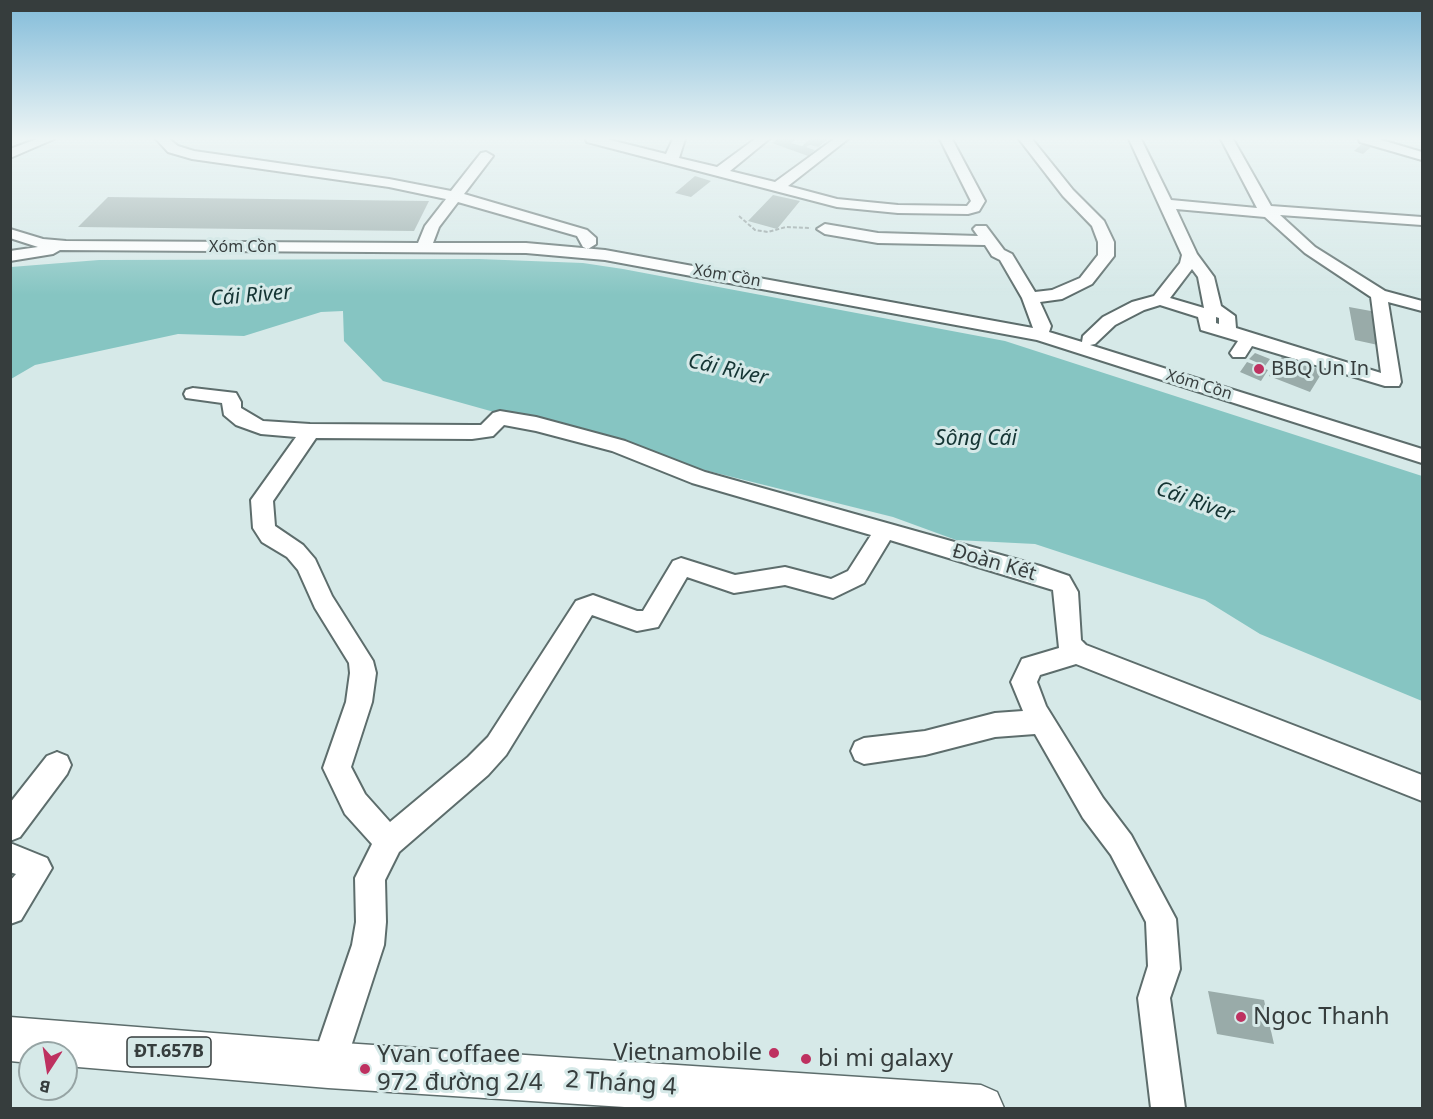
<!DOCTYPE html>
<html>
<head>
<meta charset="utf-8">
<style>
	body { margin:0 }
	#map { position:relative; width:1433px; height:1119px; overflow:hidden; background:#d6e9e8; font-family:"Noto Sans",sans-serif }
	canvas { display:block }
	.frame { position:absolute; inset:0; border:12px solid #363d3d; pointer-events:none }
	.north { position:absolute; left:18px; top:1041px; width:60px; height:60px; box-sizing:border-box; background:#d6e9e8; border:2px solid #96a4a4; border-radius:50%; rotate:192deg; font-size:16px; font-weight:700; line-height:24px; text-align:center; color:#363d3d }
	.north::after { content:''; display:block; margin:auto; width:21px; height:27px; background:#be3160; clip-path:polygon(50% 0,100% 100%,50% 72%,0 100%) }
</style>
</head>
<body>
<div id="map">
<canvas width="1433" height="1119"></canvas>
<div class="frame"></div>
<div class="north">B</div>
</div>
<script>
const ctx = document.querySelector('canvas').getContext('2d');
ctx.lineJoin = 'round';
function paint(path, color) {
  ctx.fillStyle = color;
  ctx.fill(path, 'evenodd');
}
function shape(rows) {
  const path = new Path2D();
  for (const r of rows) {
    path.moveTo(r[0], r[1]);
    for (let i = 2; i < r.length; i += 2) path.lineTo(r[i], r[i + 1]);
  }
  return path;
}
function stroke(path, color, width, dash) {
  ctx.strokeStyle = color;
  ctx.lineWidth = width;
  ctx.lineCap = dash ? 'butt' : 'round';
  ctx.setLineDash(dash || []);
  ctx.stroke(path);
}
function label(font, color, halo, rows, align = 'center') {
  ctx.font = font + ' "Noto Sans",sans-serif';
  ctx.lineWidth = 6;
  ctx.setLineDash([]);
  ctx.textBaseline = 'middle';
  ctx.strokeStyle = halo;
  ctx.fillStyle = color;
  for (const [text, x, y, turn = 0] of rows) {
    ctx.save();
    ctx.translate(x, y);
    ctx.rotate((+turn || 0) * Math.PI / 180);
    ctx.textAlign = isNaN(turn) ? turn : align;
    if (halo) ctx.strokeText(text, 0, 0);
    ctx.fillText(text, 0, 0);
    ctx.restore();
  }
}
const water = shape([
	[479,259,583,263,623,269,1005,341,1422,476,1422,701,1260,634,1205,600,1035,544,956,540,893,517,684,465,383,381,344,341,343,311,321,312,244,336,178,334,35,365,11,379,11,267,99,260]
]);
const building = shape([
	[778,139,796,139,791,143,802,146,810,139,828,139,818,147,810,145,806,147,815,150,808,156,772,143],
	[1362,144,1371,147,1363,154,1354,151],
	[695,176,711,181,691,197,675,193],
	[773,195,800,201,777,229,748,221],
	[108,197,429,201,414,231,78,227],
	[1349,307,1371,311,1378,345,1355,340],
	[1255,353,1270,359,1265,366,1249,359],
	[1283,355,1323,371,1310,392,1269,376],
	[1247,362,1268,370,1261,381,1240,372],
	[1208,991,1264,1000,1274,1044,1217,1034]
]);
const path = shape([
	[739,216,755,230,768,232,786,227,811,228]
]);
const minor = shape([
	[37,139,54,139,10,158,10,149,37,139],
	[156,139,169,139,178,146,194,151,389,179,451,191,481,153,486,152,493,156,464,194,587,230,596,238,596,244,588,249,583,247,577,236,458,202,439,227,433,243,526,243,605,250,1033,328,1022,298,1000,260,992,256,985,245,878,243,825,234,817,229,825,224,878,233,978,236,973,229,976,226,986,226,1004,250,1012,254,1035,292,1052,290,1080,278,1098,255,1098,242,1092,226,1063,196,1019,139,1032,139,1073,190,1104,221,1114,242,1114,256,1092,284,1062,299,1040,302,1051,326,1049,332,1082,342,1083,336,1103,317,1132,302,1154,296,1180,263,1182,255,1129,139,1141,139,1171,200,1257,208,1221,139,1233,139,1271,206,1422,217,1422,225,1280,215,1315,247,1385,291,1422,301,1422,311,1388,302,1401,382,1399,386,1385,386,1252,346,1245,357,1233,357,1230,353,1238,341,1201,330,1198,317,1160,305,1144,310,1115,325,1095,344,1090,345,1422,449,1422,463,1037,340,605,260,526,253,60,250,53,254,10,261,10,251,38,247,10,238,10,229,43,239,66,241,418,243,425,226,446,199,389,187,192,159,168,152,156,139],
	[1176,209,1265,217,1305,253,1371,297,1381,373,1236,328,1235,316,1221,306,1214,277,1197,254,1176,209],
	[1192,269,1198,277,1204,308,1170,298,1192,269],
	[1216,317,1219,318,1219,324,1216,323,1216,317],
	[586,139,606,139,666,154,673,139,685,139,679,158,717,167,755,139,769,139,730,171,775,182,834,139,848,139,788,186,837,199,898,205,967,206,971,201,940,139,952,139,985,201,979,211,968,214,898,213,837,207,587,142,586,139],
	[1359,139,1378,139,1422,152,1422,160,1360,142,1359,139],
	[193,388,236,393,241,402,241,408,263,421,310,424,472,425,481,425,493,413,500,411,536,417,625,441,705,472,1040,566,1069,576,1078,592,1081,640,1086,645,1422,775,1422,801,1076,664,1040,675,1037,682,1046,706,1103,798,1131,835,1176,919,1180,969,1170,998,1185,1108,1151,1108,1138,998,1148,966,1146,922,1111,855,1083,818,1035,734,995,737,925,755,864,764,855,760,851,751,855,742,864,738,925,731,995,713,1023,711,1011,682,1022,659,1059,648,1053,590,890,540,864,583,833,598,785,585,734,593,687,577,658,627,637,631,592,615,506,755,488,775,399,852,385,880,386,922,384,945,345,1065,340,1077,328,1082,316,1077,311,1065,352,945,356,922,355,878,372,844,345,814,323,768,346,702,350,673,349,663,315,608,298,570,287,557,262,542,253,528,251,500,296,437,261,434,236,425,224,415,222,403,186,398,184,394,186,390,193,388],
	[504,425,536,431,612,451,692,483,871,535,848,571,831,579,785,567,735,575,681,558,673,561,643,611,637,611,593,595,576,601,488,737,468,757,390,822,365,794,351,767,372,702,376,673,373,661,332,596,315,559,303,545,275,526,273,501,316,438,472,439,493,436,504,425],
	[57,752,67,756,71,765,67,774,20,837,10,841,10,803,47,756,57,752],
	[10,843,47,858,52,868,21,920,10,924,10,881,16,874,10,872,10,843]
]);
const major = shape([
	[10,1017,328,1042,981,1085,997,1092,1004,1108,640,1108,328,1088,66,1066,66,1053,30,1053,30,1063,10,1061,10,1017]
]);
const markers = [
	[1259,369,6,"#be3160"],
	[1241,1017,6,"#be3160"],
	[774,1053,6,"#be3160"],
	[806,1059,6,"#be3160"],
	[365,1069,6,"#be3160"]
];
const farStreetnames = [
	["Xóm Cồn",243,247],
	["Xóm Cồn",727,276,10],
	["Xóm Cồn",1199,385,17]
];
const shields = [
	[169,1052,84]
];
const shieldNames = [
	["ĐT.657B",169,1052]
];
const poiNames = [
	["BBQ Un In",1271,369]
];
const streetNames = [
	["Đoàn Kết",994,563,16]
];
const waterNames = [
	["Cái River",251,296,-5],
	["Cái River",728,370,13],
	["Sông Cái",976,439],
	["Cái River",1195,502,20]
];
const nearPoinames = [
	["Ngoc Thanh",1253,1017],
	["Vietnamobile",762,1053,"right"],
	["Yvan coffaee",377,1055],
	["972 đường 2/4",377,1083],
	["bi mi galaxy",818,1059]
];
const nearStreetnames = [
	["2 Tháng 4",621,1084,4]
];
paint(water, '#86c5c2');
paint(building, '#99aba9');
stroke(minor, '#5d6d6c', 4);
stroke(major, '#5d6d6c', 3);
stroke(path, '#909d9d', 2, [4, 2]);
paint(minor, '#fff');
paint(major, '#fff');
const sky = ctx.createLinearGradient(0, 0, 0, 295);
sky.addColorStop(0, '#81bbd9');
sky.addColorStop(0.47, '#edf5f5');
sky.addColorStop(1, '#edf5f500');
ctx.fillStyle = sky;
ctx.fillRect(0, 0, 1433, 295);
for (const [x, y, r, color] of markers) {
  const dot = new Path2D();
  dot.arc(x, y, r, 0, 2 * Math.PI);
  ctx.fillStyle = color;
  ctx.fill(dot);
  stroke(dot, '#d6e9e8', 2);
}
label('16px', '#363d3d', '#d6e9e8', farStreetnames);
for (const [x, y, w] of shields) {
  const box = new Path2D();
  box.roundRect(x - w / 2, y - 15, w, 30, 4.5);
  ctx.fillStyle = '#d6e9e8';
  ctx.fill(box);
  stroke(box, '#363d3d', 1.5);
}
label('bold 18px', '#363d3d', null, shieldNames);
label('20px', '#363d3d', '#d6e9e8', poiNames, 'left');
label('20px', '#363d3d', '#d6e9e8', streetNames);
label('italic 21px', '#143433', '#d6e9e8', waterNames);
label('24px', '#363d3d', '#d6e9e8', nearPoinames, 'left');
label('24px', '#363d3d', '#d6e9e8', nearStreetnames);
</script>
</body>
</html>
